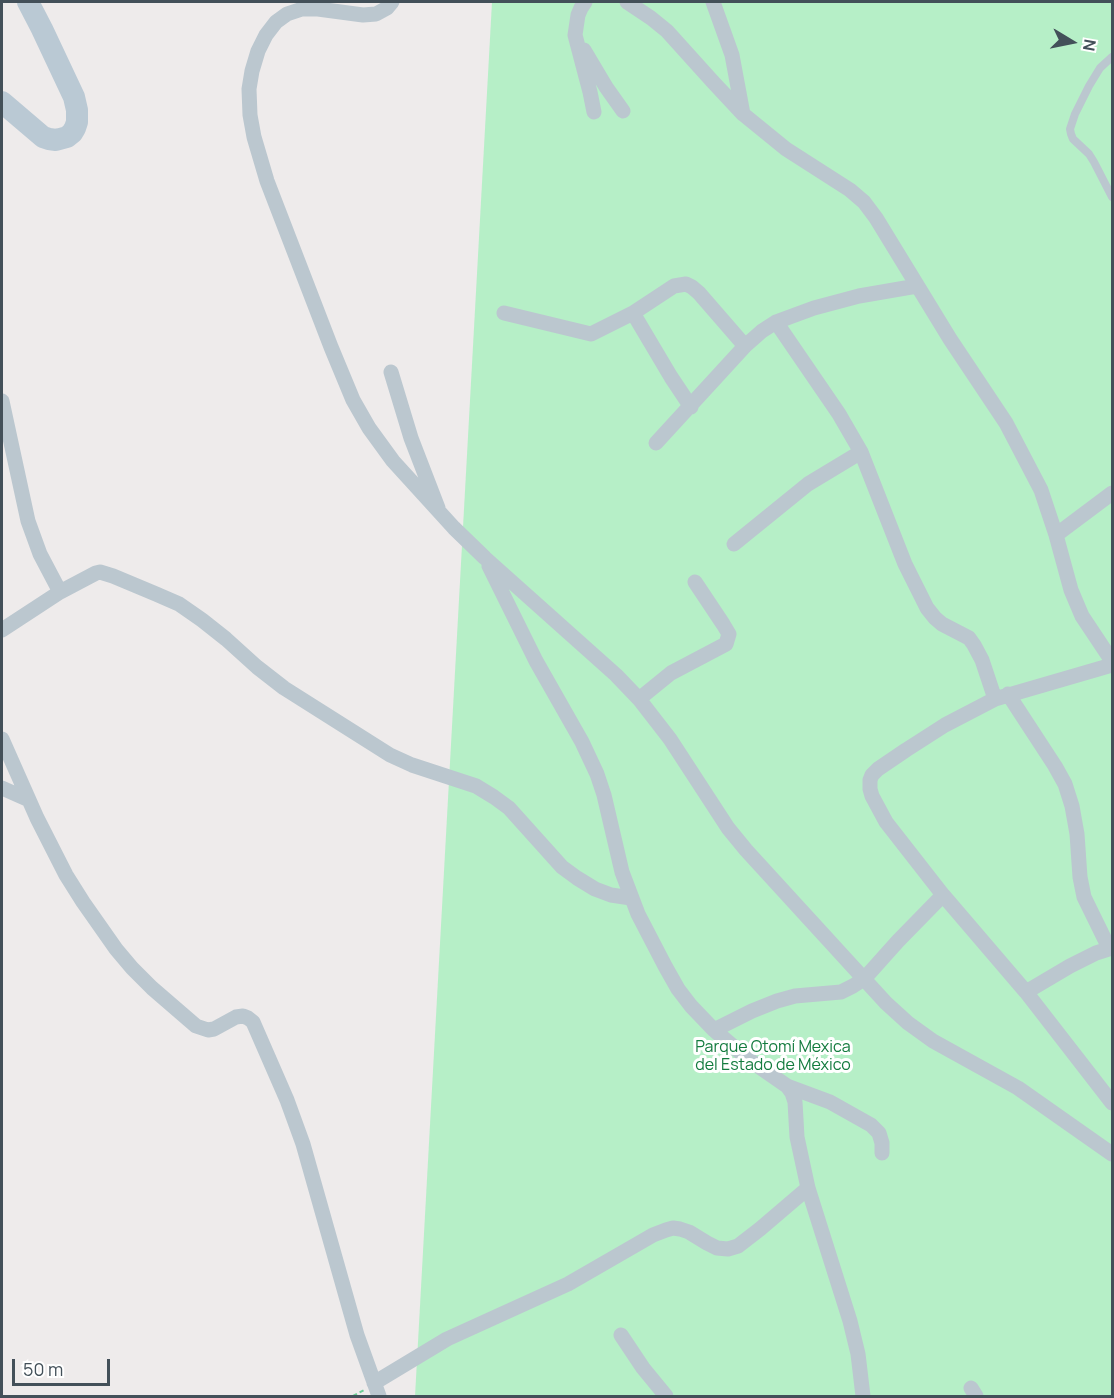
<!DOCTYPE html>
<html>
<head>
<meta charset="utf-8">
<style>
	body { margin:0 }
	#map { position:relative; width:1114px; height:1398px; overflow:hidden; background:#eeebeb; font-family:Manrope,sans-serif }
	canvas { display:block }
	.frame { position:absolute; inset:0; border:3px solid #435059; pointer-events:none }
	.north { position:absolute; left:1042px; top:12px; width:60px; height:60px; -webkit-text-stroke:4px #fff; paint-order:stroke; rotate:100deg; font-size:16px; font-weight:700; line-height:24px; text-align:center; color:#435059 }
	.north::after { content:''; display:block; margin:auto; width:21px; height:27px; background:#435059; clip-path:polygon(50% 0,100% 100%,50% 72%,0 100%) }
	.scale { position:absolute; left:12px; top:1359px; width:98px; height:27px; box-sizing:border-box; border:3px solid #435059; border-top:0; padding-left:8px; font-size:18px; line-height:21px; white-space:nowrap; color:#435059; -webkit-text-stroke:4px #fff; paint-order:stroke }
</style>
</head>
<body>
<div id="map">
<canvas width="1114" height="1398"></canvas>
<div class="frame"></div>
<div class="north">N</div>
<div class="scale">50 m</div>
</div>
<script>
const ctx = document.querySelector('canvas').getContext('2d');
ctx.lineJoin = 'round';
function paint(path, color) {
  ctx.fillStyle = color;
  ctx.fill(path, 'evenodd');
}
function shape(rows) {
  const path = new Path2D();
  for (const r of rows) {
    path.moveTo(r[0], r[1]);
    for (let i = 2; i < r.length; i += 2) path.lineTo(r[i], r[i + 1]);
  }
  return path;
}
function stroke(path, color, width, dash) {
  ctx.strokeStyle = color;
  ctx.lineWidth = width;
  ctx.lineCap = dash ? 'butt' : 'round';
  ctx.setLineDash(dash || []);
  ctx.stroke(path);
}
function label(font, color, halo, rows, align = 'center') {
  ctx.font = font + ' Manrope,sans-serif';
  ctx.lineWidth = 6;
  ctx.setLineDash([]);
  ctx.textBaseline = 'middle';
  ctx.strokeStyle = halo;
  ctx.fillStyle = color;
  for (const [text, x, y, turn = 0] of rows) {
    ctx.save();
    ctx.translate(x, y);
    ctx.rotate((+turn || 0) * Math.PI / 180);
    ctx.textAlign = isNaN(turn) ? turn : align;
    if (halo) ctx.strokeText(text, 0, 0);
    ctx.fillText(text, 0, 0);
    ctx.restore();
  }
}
const green = shape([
	[492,2,1112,2,1112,1396,415,1396]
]);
const path = shape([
	[353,1396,364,1390]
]);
const lane = shape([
	[1112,57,1100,68,1089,86,1075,114,1070,129,1071,134,1073,139,1089,154,1094,162,1112,197]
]);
const street = shape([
	[392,2,387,8,376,14,363,15,318,9,302,9,287,14,276,22,266,35,258,51,252,71,249,89,250,115,254,137,267,181,331,347,353,400,369,428,393,461,454,528,485,558,616,675,639,699,670,739,728,828,746,850,886,1003,908,1023,933,1041,1018,1088,1112,1154],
	[585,2,581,8,578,15,575,35,590,92,594,112],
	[627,2,651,18,667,31,713,82,743,114,786,149,850,190,864,202,876,218,950,339,1006,423,1041,490,1056,535,1071,590,1082,616,1112,661],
	[713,2,732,55,743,114],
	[584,50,606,87,623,111],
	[504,313,591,334,633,313,674,286,686,284,692,287,699,293,745,346],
	[633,313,671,377,691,407],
	[776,322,839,414,861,452,905,564,927,608,935,618,942,624,969,638,974,645,982,660,995,699],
	[391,372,411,438,438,508],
	[2,401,28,521,40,554,60,592],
	[656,443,745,346,762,331,776,322,814,308,859,296,917,286],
	[1056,535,1112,493],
	[734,544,808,484,861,452],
	[489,566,536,661,582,742,597,774,604,795,622,872,638,914,665,966,678,989,691,1006,714,1030,748,1059,787,1086,792,1093,795,1102,797,1137,808,1188,850,1321,858,1354,863,1396],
	[2,630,60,592,96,573,100,572,113,576,156,594,179,604,202,620,226,639,257,667,284,688,390,755,412,765,476,786,494,797,509,808,562,867,577,878,595,889,611,895,631,898],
	[1112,665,995,699,945,725,906,750,878,769,872,775,870,780,870,789,872,796,886,822,943,895,1026,992,1112,1103],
	[1008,694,1055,766,1065,784,1072,806,1077,834,1080,877,1084,897,1109,948],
	[639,699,671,673,726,644,729,634,723,624,695,582],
	[2,739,37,818,66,875,83,902,116,949,132,968,152,988,196,1026,208,1030,214,1029,236,1017,243,1016,248,1018,253,1022,287,1100,303,1144,357,1335,379,1396],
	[2,788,29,800],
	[1026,992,1070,966,1096,953,1112,948],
	[714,1030,752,1011,777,1001,795,996,841,992,853,986,864,979,898,941,943,895],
	[787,1086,830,1102,871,1125,879,1133,882,1143,882,1153],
	[621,1335,643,1368,666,1396],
	[374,1383,447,1339,568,1284,653,1235,666,1230,673,1228,680,1229,689,1232,707,1243,717,1248,728,1249,738,1246,760,1229,808,1188],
	[971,1388,976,1396]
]);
const secondary = shape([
	[2,102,43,137,49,139,56,140,67,137,72,133,75,128,77,122,77,110,74,97,42,29,28,2]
]);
const parkNames = [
	["Parque Otomí Mexica",773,1048],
	["del Estado de México",773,1066]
];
paint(green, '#b6efc7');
stroke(path, '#6dce96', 2, [4.5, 3]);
stroke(lane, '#bbc7cf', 8);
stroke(street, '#bbc7cf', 15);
stroke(secondary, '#bac9d4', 22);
label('16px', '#137b3e', '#fff', parkNames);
</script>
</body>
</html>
